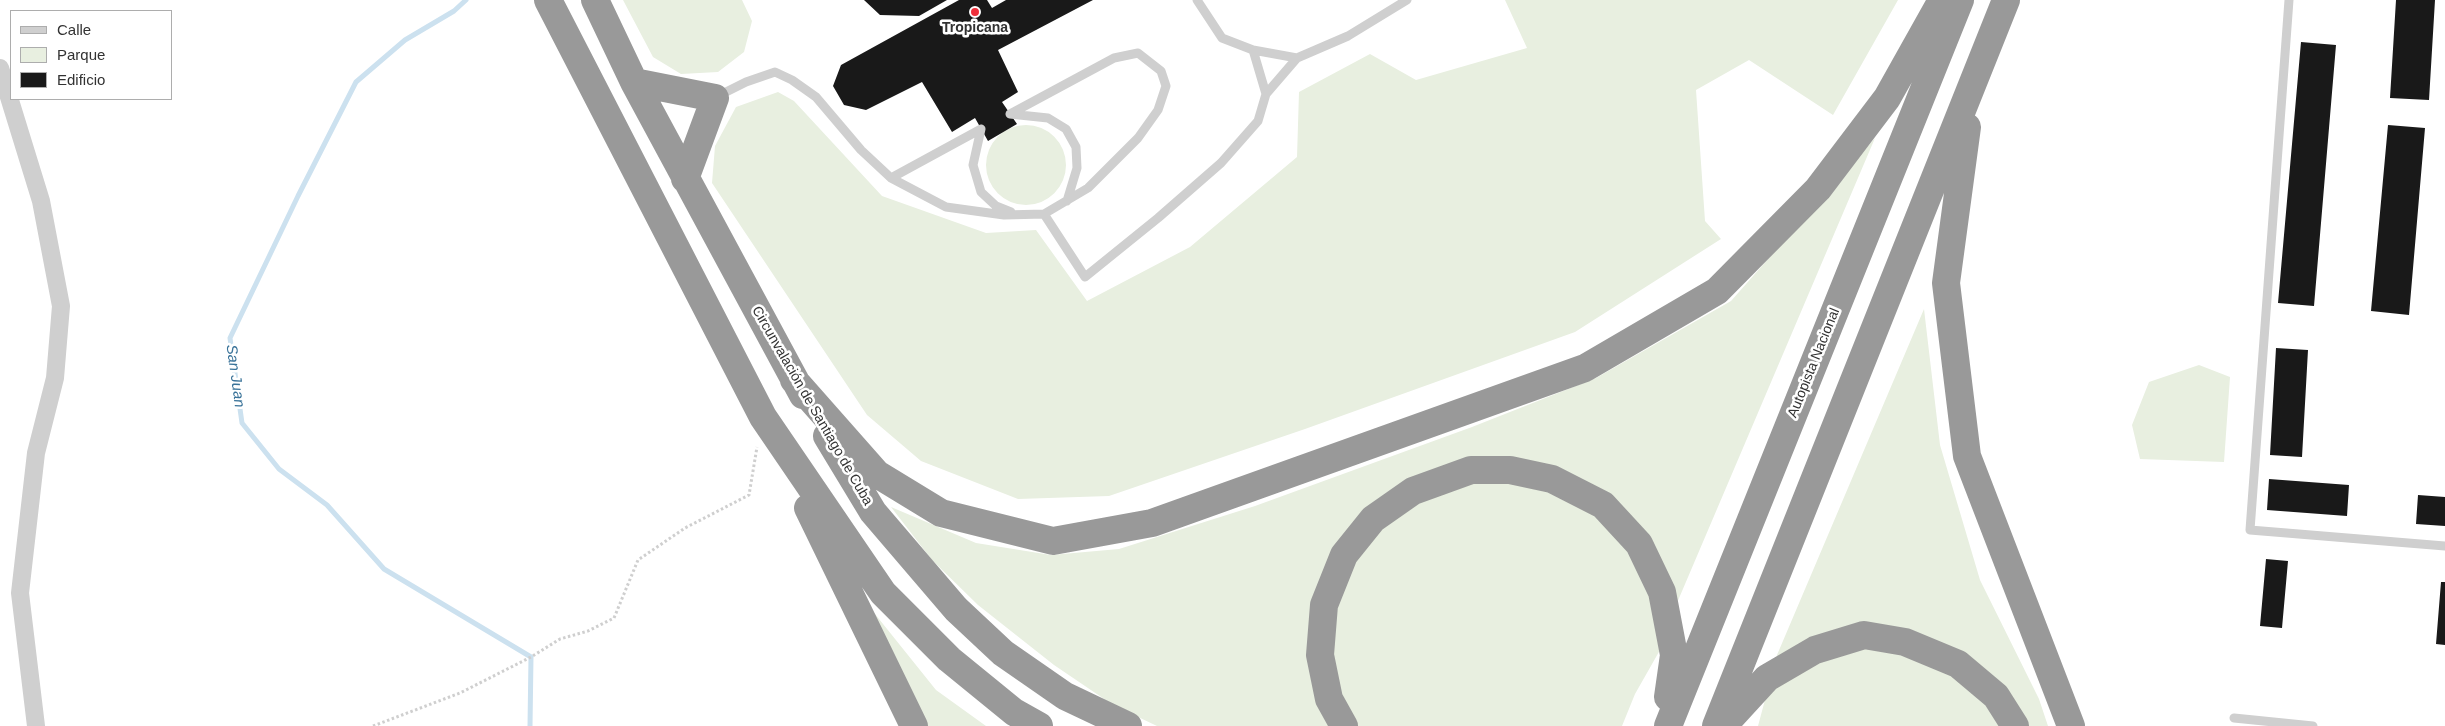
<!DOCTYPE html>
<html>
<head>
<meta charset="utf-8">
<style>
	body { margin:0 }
	#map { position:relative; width:2445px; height:726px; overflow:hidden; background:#fff; font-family:Arial,sans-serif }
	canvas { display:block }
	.legend { position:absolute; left:10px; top:10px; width:162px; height:90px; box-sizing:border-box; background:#fff; border:1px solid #adadad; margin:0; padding:6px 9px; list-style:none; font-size:15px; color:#323232 }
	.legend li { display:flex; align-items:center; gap:10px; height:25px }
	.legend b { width:25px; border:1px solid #adadad }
</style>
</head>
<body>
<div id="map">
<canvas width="2445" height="726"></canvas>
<ul class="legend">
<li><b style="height:6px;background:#cfcfcf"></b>Calle</li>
<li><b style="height:14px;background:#e8efe0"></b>Parque</li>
<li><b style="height:14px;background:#191919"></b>Edificio</li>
</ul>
</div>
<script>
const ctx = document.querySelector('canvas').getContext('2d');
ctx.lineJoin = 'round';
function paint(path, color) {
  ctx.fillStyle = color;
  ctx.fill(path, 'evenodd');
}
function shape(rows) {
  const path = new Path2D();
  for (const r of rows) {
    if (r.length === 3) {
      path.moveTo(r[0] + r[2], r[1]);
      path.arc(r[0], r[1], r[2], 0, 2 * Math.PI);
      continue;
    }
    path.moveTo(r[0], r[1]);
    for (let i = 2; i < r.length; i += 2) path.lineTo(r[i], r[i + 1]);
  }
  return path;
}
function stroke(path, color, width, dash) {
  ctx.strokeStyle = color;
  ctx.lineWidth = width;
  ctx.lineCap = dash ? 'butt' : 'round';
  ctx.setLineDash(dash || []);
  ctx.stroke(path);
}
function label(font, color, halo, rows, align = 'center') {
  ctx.font = font + ' Arial,sans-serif';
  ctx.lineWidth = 5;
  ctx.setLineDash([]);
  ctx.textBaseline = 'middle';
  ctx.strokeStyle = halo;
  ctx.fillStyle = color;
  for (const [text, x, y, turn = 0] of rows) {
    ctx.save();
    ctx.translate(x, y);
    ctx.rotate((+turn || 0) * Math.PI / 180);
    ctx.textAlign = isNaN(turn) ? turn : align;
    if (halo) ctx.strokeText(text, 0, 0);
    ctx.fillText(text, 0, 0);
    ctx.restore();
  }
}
const green = shape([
	[623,0,742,0,752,21,744,52,718,72,681,74,653,57],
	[1505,0,1898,0,1833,115,1749,60,1696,90,1705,221,1721,239,1575,332,1305,429,1109,496,1018,499,921,461,867,415,712,183,715,146,736,107,778,92,794,101,882,196,986,233,1036,230,1087,301,1190,247,1297,157,1299,92,1370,54,1416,80,1527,48],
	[1026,165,40],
	[1875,138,1671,617,1660,650,1635,694,1622,726,1157,726,1113,705,1054,665,978,605,932,560,891,507,976,543,1051,555,1119,549,1255,506,1472,427,1596,378,1731,301],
	[1924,309,1940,445,1980,580,2039,699,2048,726,1758,726,1777,655],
	[2199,365,2230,377,2224,462,2140,459,2132,425,2149,382],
	[867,604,936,690,986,726,927,726]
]);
const stream = shape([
	[466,0,454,11,405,40,356,82,298,196,230,338,242,423,279,469,327,505,384,569,531,657,530,726]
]);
const building = shape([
	[864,0,947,0,919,16,880,15],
	[959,0,987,0,992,8,1006,0,1093,0,998,50,1018,92,1002,102,1017,124,988,141,975,118,952,132,922,82,866,110,844,105,833,86,841,65],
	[2396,0,2435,0,2429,100,2390,98],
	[2301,42,2336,45,2314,306,2278,303],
	[2388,125,2425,128,2409,315,2371,311],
	[2276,348,2308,350,2302,457,2270,455],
	[2269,479,2349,485,2347,516,2267,510],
	[2418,495,2445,497,2445,526,2416,524],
	[2266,559,2288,561,2282,628,2260,626],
	[2441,582,2445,582,2445,645,2436,644]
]);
const path = shape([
	[373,726,460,693,531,657,560,639,588,631,614,618,638,560,685,528,749,495,757,447]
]);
const lane = shape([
	[1197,0,1222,38,1253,50,1297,58,1348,36,1407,0],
	[2289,0,2250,530,2445,546],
	[1266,94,1297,58],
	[718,96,746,82,775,72,792,80,816,97,861,150,891,178,946,207,1004,215,1044,214,1088,188,1138,138,1158,110,1166,86,1161,71,1138,53,1114,58,1010,114],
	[1010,114,1048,118,1066,129,1076,147,1077,168,1067,201],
	[981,129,973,165,981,192,996,206,1011,212],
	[891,178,981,129],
	[1044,214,1085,277,1158,218,1221,163,1258,121,1266,94,1253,50],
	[2234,718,2313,726]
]);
const street = shape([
	[0,68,41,201,61,306,55,378,36,453,20,593,36,726]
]);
const highway = shape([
	[548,0,763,417,883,593,949,659,1014,712,1039,726],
	[595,0,634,82,803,395],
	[634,82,715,98,685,179],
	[1967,127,1946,283,1967,456,2071,726],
	[794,380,877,474,941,513,1053,541,1152,523,1585,368,1717,291,1818,189,1887,98,1942,0],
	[827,436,873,512,956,609,1003,653,1065,696,1128,726],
	[808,508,914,726],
	[1344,726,1329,699,1320,655,1324,605,1344,555,1373,519,1413,491,1471,470,1510,470,1552,479,1603,505,1639,544,1662,592,1674,655,1668,697],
	[1668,726,1960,0],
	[1716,726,2006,0],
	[1723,726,1767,678,1815,650,1864,635,1905,642,1958,664,1996,696,2015,726]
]);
const markers = [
	[975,12,5,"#ee2f3b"]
];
const poiNames = [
	["Tropicana",975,28]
];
const streetNames = [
	["Autopista Nacional",1814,363,-68],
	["Circunvalación de Santiago de Cuba",812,406,60]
];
const waterNames = [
	["San Juan",235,376,82]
];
paint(green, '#e8efe0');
stroke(stream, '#cce1ef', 5);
paint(building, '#191919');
stroke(path, '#cfcfcf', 3, [2.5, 2.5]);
stroke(lane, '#cfcfcf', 9);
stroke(street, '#cfcfcf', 18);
stroke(highway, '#999', 28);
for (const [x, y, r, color] of markers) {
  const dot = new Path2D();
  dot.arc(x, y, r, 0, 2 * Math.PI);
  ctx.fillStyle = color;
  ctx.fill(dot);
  stroke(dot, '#fff', 2);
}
label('bold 14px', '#323232', '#fff', poiNames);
label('14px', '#323232', '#fff', streetNames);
label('italic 15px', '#3a7399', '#fff', waterNames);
</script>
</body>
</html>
